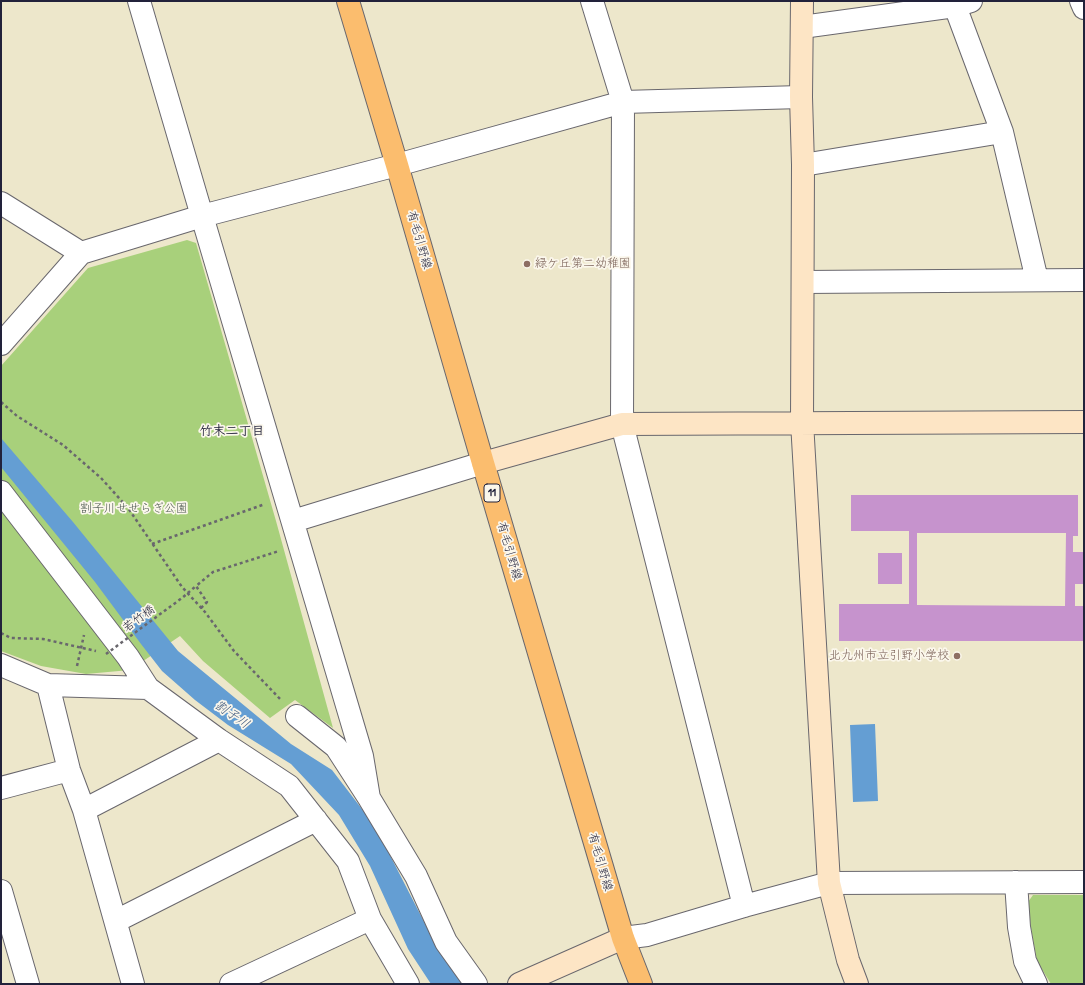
<!DOCTYPE html>
<html>
<head>
<meta charset="utf-8">
<style>
	body { margin:0 }
	#map { position:relative; width:1085px; height:985px; overflow:hidden; background:#ede7cb; font-family:"Patrick Hand",sans-serif }
	canvas { display:block }
	.frame { position:absolute; inset:0; border:2px solid #22223b; pointer-events:none }
</style>
</head>
<body>
<div id="map">
<canvas width="1085" height="985"></canvas>
<div class="frame"></div>
</div>
<script>
const ctx = document.querySelector('canvas').getContext('2d');
ctx.lineJoin = 'round';
function paint(path, color) {
  ctx.fillStyle = color;
  ctx.fill(path, 'evenodd');
}
function shape(rows) {
  const path = new Path2D();
  for (const r of rows) {
    path.moveTo(r[0], r[1]);
    for (let i = 2; i < r.length; i += 2) path.lineTo(r[i], r[i + 1]);
  }
  return path;
}
function stroke(path, color, width, dash) {
  ctx.strokeStyle = color;
  ctx.lineWidth = width;
  ctx.lineCap = dash ? 'butt' : 'round';
  ctx.setLineDash(dash || []);
  ctx.stroke(path);
}
function label(font, color, halo, rows, align = 'center') {
  ctx.font = font + ' "Patrick Hand","Klee One",sans-serif';
  ctx.lineWidth = 3.5;
  ctx.setLineDash([]);
  ctx.textBaseline = 'middle';
  ctx.strokeStyle = halo;
  ctx.fillStyle = color;
  for (const [text, x, y, turn = 0] of rows) {
    ctx.save();
    ctx.translate(x, y);
    ctx.rotate((+turn || 0) * Math.PI / 180);
    ctx.textAlign = isNaN(turn) ? turn : align;
    if (halo) ctx.strokeText(text, 0, 0);
    ctx.fillText(text, 0, 0);
    ctx.restore();
  }
}
const green = shape([
	[187,240,196,243,276,521,333,728,295,700,270,718,203,661,180,636,130,670,86,674,41,666,1,651,1,366,88,268],
	[1033,895,1084,895,1084,984,1051,984,1037,961,1031,928,1028,902]
]);
const water = shape([
	[1,438,73,522,178,651,291,744,332,770,375,826,439,951,463,984,431,984,408,949,370,866,339,815,291,764,228,725,195,700,162,671,141,644,95,582,1,467],
	[875,724,878,801,853,802,850,725]
]);
const building = shape([
	[851,495,1078,495,1078,536,1073,536,1073,552,1084,552,1084,584,1075,584,1075,606,1084,606,1084,641,839,641,839,604,909,604,909,531,851,531],
	[917,533,1066,533,1065,606,917,605],
	[878,553,902,553,902,584,878,584]
]);
const path = shape([
	[1,402,17,416,63,445,101,478,128,508,182,587,205,612,234,651,282,701],
	[152,544,265,504],
	[201,608,207,602,196,586,213,572,279,551],
	[1,633,11,638,43,639,96,651],
	[77,666,84,635]
]);
const street = shape([
	[139,1,202,216,362,756,369,798],
	[592,1,623,102,622,424,744,906],
	[1081,1,1084,8],
	[955,6,1002,132,1037,280],
	[802,27,955,6,971,1],
	[803,165,1002,132],
	[1,203,81,253],
	[803,282,1084,280],
	[1,344,81,253,202,216,397,165,623,102,801,97],
	[1,492,128,657,148,688,219,740,289,786,348,861,370,919,408,984],
	[293,521,483,463],
	[1,665,48,685,148,688],
	[48,685,69,770,84,810,133,984],
	[297,716,336,747,369,798,416,876,446,942,476,984],
	[1,788,69,770],
	[84,810,219,740],
	[1016,882,1019,927,1025,961,1036,984],
	[1,891,28,984],
	[116,921,316,820],
	[623,938,647,935,744,906,829,883,1084,882],
	[231,984,370,919]
]);
const secondary = shape([
	[802,1,801,97,803,165,802,422,829,883,848,960,857,984],
	[483,463,622,424,1084,422],
	[519,984,623,938]
]);
const primary = shape([
	[348,1,397,165,483,463,623,938,641,984]
]);
const pathBridge = shape([
	[106,654,182,598,196,586]
]);
const markers = [
	[527,264,4,"#8d6e63"],
	[957,656,4,"#8d6e63"]
];
const shields = [
	[492,493,16]
];
const shieldNames = [
	["11",492,493]
];
const streetNames = [
	["有毛引野線",419,240,74],
	["有毛引野線",509,551,74],
	["若竹橋",139,619,-36],
	["有毛引野線",600,862,74]
];
const educationNames = [
	["緑ケ丘第二幼稚園",535,264],
	["北九州市立引野小学校",949,656,"right"]
];
const parkNames = [
	["割子川せせらぎ公園",134,509]
];
const neighbourhoodNames = [
	["竹末二丁目",232,432]
];
const waterNames = [
	["割子川",232,715,35]
];
paint(green, '#a8d07b');
paint(water, '#649ed3');
paint(building, '#c693cd');
stroke(street, '#69676d', 24);
stroke(secondary, '#69676d', 24);
stroke(primary, '#69676d', 24);
stroke(path, '#69676d', 2.5, [3, 3]);
stroke(street, '#fff', 22);
stroke(secondary, '#fde5c5', 22);
stroke(primary, '#fbbd6e', 22);
stroke(pathBridge, '#69676d', 2.5, [3, 3]);
for (const [x, y, r, color] of markers) {
  const dot = new Path2D();
  dot.arc(x, y, r, 0, 2 * Math.PI);
  ctx.fillStyle = color;
  ctx.fill(dot);
  stroke(dot, '#fbf7ec', 1.5);
}
for (const [x, y, w] of shields) {
  const box = new Path2D();
  box.roundRect(x - w / 2, y - 9, w, 18, 3);
  ctx.fillStyle = '#fbf7ec';
  ctx.fill(box);
  stroke(box, '#22223b', 1);
}
label('bold 11px', '#22223b', null, shieldNames);
label('12px', '#22223b', '#fbf7ec', streetNames);
label('12px', '#785e54', '#fbf7ec', educationNames, 'left');
label('12px', '#4a564e', '#fbf7ec', parkNames);
label('bold 13px', '#22223b', '#fbf7ec', neighbourhoodNames);
label('italic 13px', '#405a7f', '#fbf7ec', waterNames);
</script>
</body>
</html>
